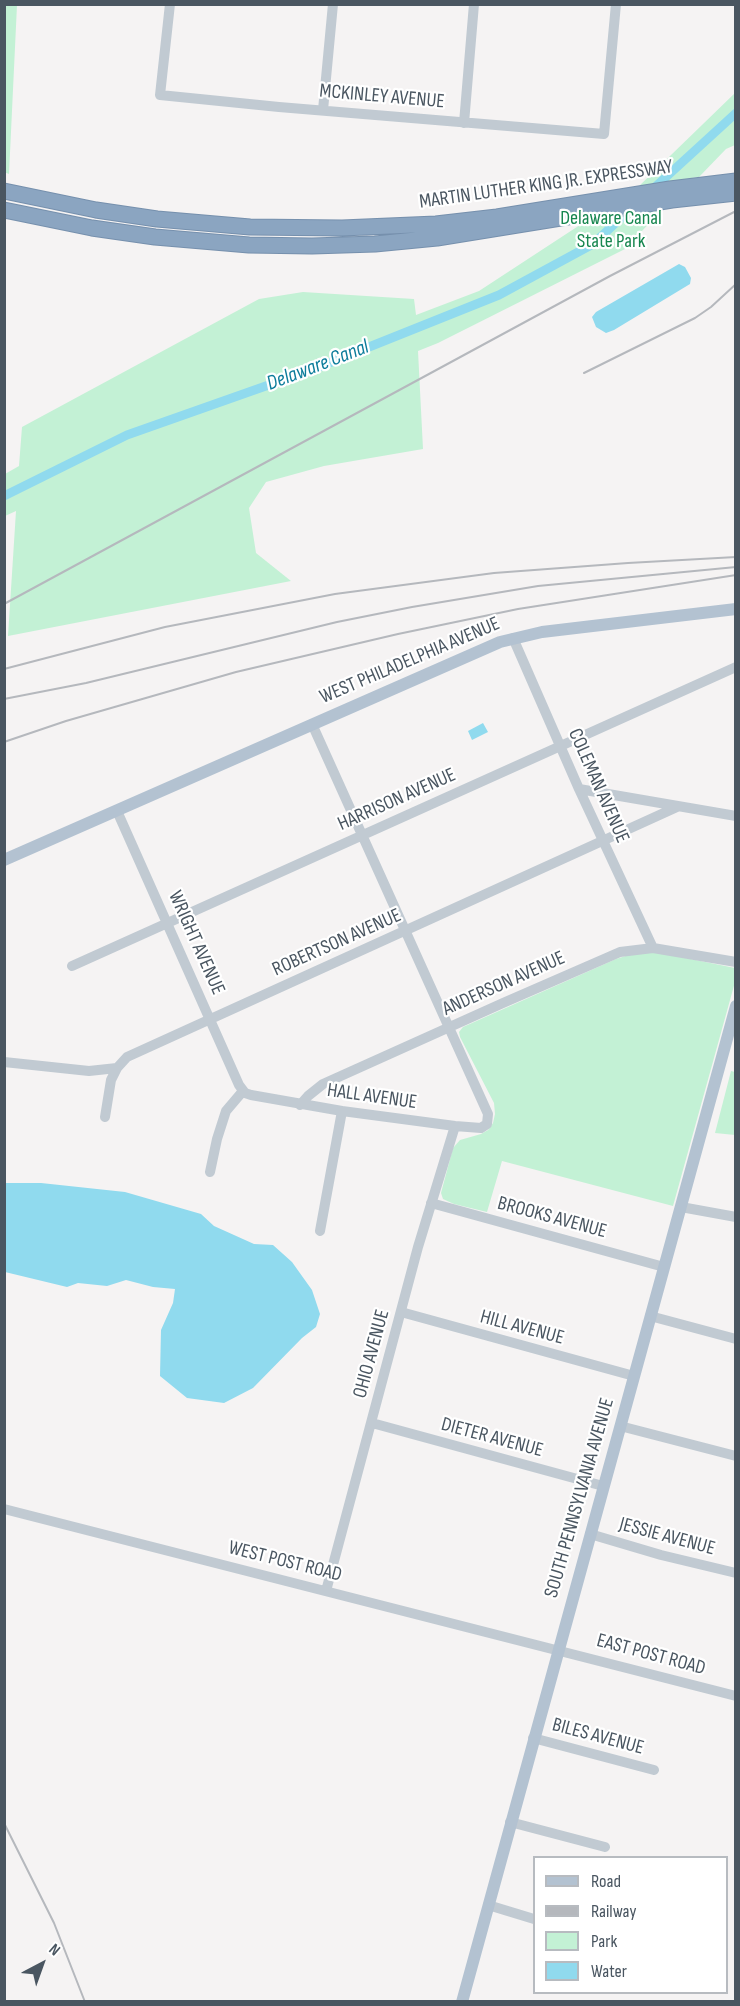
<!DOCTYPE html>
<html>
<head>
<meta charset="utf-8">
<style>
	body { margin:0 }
	#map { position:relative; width:740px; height:2006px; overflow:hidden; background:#f5f3f3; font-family:"Sofia Sans Condensed",sans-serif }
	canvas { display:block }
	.frame { position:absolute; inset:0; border:6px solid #4a5661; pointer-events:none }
	.legend { position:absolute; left:533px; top:1856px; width:195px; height:138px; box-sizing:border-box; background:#fff; border:2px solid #b7bbc0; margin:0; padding:8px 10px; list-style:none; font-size:18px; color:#4a5661 }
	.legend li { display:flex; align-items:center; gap:12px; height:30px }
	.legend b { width:30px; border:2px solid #b7bbc0 }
	.north { position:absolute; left:12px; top:1934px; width:60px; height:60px; -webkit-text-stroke:4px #fff; paint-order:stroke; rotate:41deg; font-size:16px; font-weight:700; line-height:24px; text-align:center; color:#4a5661 }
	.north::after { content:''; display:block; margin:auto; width:21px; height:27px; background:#4a5661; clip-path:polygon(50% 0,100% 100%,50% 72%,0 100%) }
</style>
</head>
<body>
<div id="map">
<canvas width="740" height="2006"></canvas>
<div class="frame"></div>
<ul class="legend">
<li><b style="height:8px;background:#b3c2d1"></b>Road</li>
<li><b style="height:8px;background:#b5b8bd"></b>Railway</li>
<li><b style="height:16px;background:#c3f1d5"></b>Park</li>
<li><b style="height:16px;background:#90daee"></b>Water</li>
</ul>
<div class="north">N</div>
</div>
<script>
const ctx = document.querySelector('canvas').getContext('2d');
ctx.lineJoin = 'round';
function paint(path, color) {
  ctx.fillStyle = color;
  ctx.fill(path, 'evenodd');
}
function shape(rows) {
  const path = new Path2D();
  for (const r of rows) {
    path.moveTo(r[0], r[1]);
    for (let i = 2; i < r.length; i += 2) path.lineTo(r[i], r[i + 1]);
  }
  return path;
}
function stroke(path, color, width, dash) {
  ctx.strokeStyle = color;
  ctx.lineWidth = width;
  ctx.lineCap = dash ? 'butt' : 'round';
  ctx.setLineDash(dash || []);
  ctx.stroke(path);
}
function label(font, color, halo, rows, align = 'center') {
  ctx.font = font + ' "Sofia Sans Condensed",sans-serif';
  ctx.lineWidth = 4.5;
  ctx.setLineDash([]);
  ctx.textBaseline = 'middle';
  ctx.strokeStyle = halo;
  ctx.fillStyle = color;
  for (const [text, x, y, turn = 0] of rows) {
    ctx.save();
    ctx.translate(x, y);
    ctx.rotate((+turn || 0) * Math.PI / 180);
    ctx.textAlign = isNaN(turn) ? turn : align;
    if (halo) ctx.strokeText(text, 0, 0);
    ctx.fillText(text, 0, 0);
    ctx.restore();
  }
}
const green = shape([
	[5,4,17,5,9,174,4,172],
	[735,93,735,145,726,149,699,177,692,178,625,249,438,343,418,351,423,449,324,466,266,482,249,508,256,553,291,581,8,636,16,511,5,516,5,474,19,466,22,427,259,299,303,292,414,299,416,315,479,291,638,187],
	[656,952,735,968,735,982,673,1206,502,1161,487,1212,454,1204,443,1199,441,1193,453,1148,460,1140,481,1134,488,1130,493,1123,495,1114,494,1103,460,1037,459,1032,463,1027,616,959,635,953],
	[731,1071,735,1072,735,1135,715,1133]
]);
const water = shape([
	[679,264,685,267,691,278,690,284,614,330,606,333,596,327,592,317,596,312],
	[483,723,488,732,472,740,468,731],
	[5,1183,41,1183,125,1192,201,1214,214,1226,254,1244,273,1245,292,1262,312,1290,320,1314,316,1327,302,1338,253,1388,224,1403,187,1398,160,1376,161,1330,173,1303,175,1289,153,1287,126,1280,107,1286,78,1283,67,1287,5,1272]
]);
const canal = shape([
	[654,188,736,113],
	[4,496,127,435,314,369,499,295,593,244,621,218]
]);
const minor = shape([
	[170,4,160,95,279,107,604,134,616,4],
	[323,110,333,4],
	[464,123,474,4],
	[513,638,579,789,653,948],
	[579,789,736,816],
	[117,811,239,1085,245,1093,251,1095,342,1111,455,1126,481,1128,487,1124,488,1114,312,724],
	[72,966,736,667],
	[4,1062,89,1071,117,1068,127,1057,677,807],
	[300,1105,308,1096,323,1084,503,1003,620,952,653,948,736,962],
	[105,1117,111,1080,117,1068],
	[210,1172,217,1139,226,1111,243,1091],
	[431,1203,664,1267],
	[681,1207,736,1217],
	[320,1231,342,1111],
	[401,1312,634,1376],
	[650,1316,736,1339],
	[372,1423,603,1486],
	[620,1426,736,1456],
	[4,1509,736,1696],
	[590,1534,661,1555,736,1573],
	[326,1591,418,1247,455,1126],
	[533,1738,654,1770],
	[510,1822,605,1847],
	[488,1905,534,1919]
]);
const major = shape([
	[4,860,500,642,542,632,736,609],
	[462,2002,736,1006]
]);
const highway = shape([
	[4,191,96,210,157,219,250,227,342,228,436,224,497,217,670,189,736,181],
	[4,210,92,228,155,237,249,245,312,246,375,244,437,238,672,200,736,193]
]);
const rail = shape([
	[584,373,695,318,711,307,736,284],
	[4,604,610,276,736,211],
	[4,669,165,627,335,594,494,573,628,563,736,557],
	[4,699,86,683,337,622,412,607,538,586,736,567],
	[4,742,66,721,236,672,398,634,518,609,736,575],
	[4,1823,54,1923,85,2002]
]);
const streetNames = [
	["MCKINLEY AVENUE",382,97,5],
	["MARTIN LUTHER KING JR. EXPRESSWAY",546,185,-8],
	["WEST PHILADELPHIA AVENUE",410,661,-23],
	["COLEMAN AVENUE",598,786,66],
	["HARRISON AVENUE",397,800,-24],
	["WRIGHT AVENUE",196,943,66],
	["ROBERTSON AVENUE",337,943,-24],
	["ANDERSON AVENUE",504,984,-24],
	["HALL AVENUE",372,1097,8],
	["BROOKS AVENUE",552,1218,15],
	["HILL AVENUE",522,1328,15],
	["OHIO AVENUE",372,1354,-75],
	["DIETER AVENUE",492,1438,15],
	["SOUTH PENNSYLVANIA AVENUE",580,1498,-74],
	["JESSIE AVENUE",667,1537,15],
	["WEST POST ROAD",285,1562,14],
	["EAST POST ROAD",651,1655,15],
	["BILES AVENUE",598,1737,15]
];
const parkNames = [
	["Delaware Canal",611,219],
	["State Park",611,242]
];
const waterNames = [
	["Delaware Canal",318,366,-21]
];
paint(green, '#c3f1d5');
paint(water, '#90daee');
stroke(canal, '#90daee', 9);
stroke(highway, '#7690ad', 17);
stroke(minor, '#c1cad2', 10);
stroke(major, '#b3c2d1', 12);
stroke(highway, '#8ba5c1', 15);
stroke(rail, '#b5b8bd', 2);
label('20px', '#4a5661', '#fff', streetNames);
label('20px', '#17864f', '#fff', parkNames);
label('italic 21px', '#0c7c9b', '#fff', waterNames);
</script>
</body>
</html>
